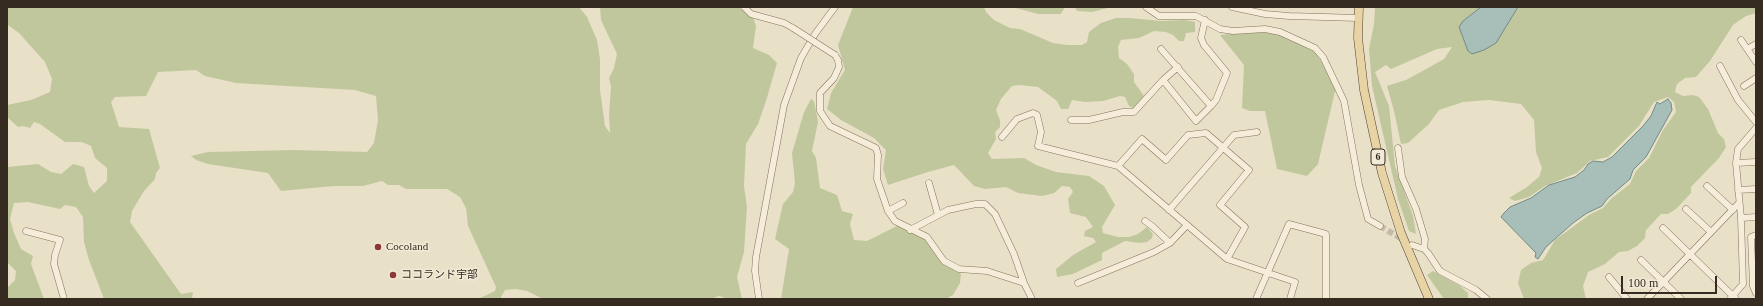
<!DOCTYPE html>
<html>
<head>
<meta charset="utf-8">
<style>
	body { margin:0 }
	#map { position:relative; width:1763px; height:306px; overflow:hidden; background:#e9e0c8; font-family:"Times New Roman",serif }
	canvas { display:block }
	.frame { position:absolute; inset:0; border:8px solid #362b21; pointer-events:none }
	.scale { position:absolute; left:1621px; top:276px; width:96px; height:18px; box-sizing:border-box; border:2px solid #362b21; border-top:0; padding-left:5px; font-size:12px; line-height:14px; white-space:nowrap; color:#362b21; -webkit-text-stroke:3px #f2ead7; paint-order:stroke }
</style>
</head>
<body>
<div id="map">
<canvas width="1763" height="306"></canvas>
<div class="frame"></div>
<div class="scale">100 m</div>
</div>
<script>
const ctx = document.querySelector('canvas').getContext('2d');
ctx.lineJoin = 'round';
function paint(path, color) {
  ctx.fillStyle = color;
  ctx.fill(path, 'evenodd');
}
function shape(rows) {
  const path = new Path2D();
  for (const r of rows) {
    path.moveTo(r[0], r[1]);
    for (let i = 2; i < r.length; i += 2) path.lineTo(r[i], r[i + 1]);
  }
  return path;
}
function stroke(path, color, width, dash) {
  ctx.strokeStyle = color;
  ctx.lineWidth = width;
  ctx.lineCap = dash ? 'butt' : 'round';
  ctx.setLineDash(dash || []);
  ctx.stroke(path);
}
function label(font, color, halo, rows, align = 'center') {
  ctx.font = font + ' "Times New Roman","Noto Sans JP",serif';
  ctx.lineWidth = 3;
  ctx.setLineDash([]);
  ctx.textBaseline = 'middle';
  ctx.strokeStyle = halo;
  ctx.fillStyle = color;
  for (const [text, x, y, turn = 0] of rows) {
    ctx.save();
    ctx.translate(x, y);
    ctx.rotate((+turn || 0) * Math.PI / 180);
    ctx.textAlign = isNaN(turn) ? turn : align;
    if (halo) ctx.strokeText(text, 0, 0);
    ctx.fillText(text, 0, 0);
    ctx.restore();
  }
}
const green = shape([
	[7,7,579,7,587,17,597,40,600,59,600,90,605,126,610,133,609,114,611,87,609,78,614,68,617,54,601,20,600,7,738,7,753,17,756,26,753,48,769,55,777,63,766,101,758,124,746,144,744,186,747,207,744,252,737,277,742,299,729,299,719,296,710,299,543,299,527,291,516,289,505,290,501,297,501,299,478,299,495,291,496,287,468,226,466,208,460,197,447,189,406,189,399,185,388,185,382,181,363,186,334,186,281,191,268,173,208,164,196,160,191,156,208,152,294,150,367,152,374,143,378,120,376,96,355,90,236,83,205,76,196,70,158,72,146,96,115,97,111,102,119,127,149,129,160,168,156,173,155,179,144,191,132,211,130,222,181,294,193,292,192,299,104,299,89,260,84,242,83,217,76,207,65,205,60,209,28,202,14,203,10,219,14,233,21,249,33,256,31,264,44,299,7,299,7,288,15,280,16,271,7,262,7,167,38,164,51,172,61,174,73,164,84,167,89,186,94,193,107,181,107,168,95,158,91,146,82,142,65,142,40,124,34,122,30,128,23,126,18,127,7,117,7,105,31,100,50,92,52,79,45,62,19,33,8,25],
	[853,7,984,7,986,12,994,20,1010,28,1020,29,1053,43,1067,45,1082,45,1087,42,1089,32,1101,23,1116,18,1130,18,1161,21,1185,20,1195,22,1195,32,1186,33,1184,41,1179,41,1173,35,1166,32,1154,31,1139,38,1121,40,1118,47,1119,58,1127,64,1134,74,1134,82,1144,96,1133,108,1129,106,1125,97,1120,96,1103,101,1085,102,1072,100,1068,109,1061,109,1057,101,1038,87,1019,85,1012,86,1001,99,996,110,1000,120,1000,127,995,132,996,139,988,153,992,159,1024,158,1036,165,1056,172,1089,176,1104,186,1115,205,1102,227,1103,233,1118,237,1129,237,1138,234,1147,227,1153,234,1152,238,1147,242,1139,243,1125,241,1102,253,1102,260,1073,274,1057,277,1056,269,1073,255,1096,242,1093,238,1084,236,1085,231,1093,227,1086,217,1070,213,1068,199,1073,192,1070,187,1062,186,1054,193,1042,196,1018,193,1006,187,985,189,974,186,954,165,928,172,888,185,883,169,886,150,874,138,841,120,827,109,831,93,845,70,838,45],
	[1012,7,1065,7,1061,14,1038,14],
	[1075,7,1112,7,1092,12,1077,11],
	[1375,7,1756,7,1756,13,1746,16,1733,25,1710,61,1696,77,1685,78,1677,84,1675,92,1683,96,1693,95,1699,97,1708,109,1718,133,1724,139,1726,147,1719,158,1691,187,1691,193,1676,209,1668,214,1661,214,1646,230,1645,238,1637,246,1628,251,1619,252,1605,264,1588,272,1583,286,1586,299,1524,299,1518,283,1521,270,1531,263,1543,260,1555,240,1589,215,1603,208,1612,198,1630,184,1636,171,1649,158,1663,130,1676,112,1674,102,1668,97,1654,102,1639,126,1608,157,1590,161,1577,173,1545,186,1529,197,1515,201,1509,198,1527,187,1539,177,1542,168,1536,152,1534,120,1521,104,1489,100,1463,102,1439,110,1429,124,1408,143,1401,144,1394,111,1387,86,1406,80,1428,68,1444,59,1452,47,1437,49,1391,69,1386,65,1375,72,1389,106,1395,166,1413,216,1416,234,1409,231,1398,199,1372,86,1369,49,1374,24],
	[1263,31,1278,33,1297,41,1316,53,1336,87,1318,164,1307,176,1277,169,1265,111,1250,111,1242,108,1244,65,1220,35],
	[811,99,814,101,818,122,812,151,816,158,820,188,837,195,842,211,853,214,850,224,854,240,867,241,897,226,924,236,931,246,961,274,960,283,953,295,946,299,781,299,789,249,775,239,783,204,793,192,795,183,792,153,804,112],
	[1433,271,1460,286,1468,293,1468,299,1444,299,1427,275]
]);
const water = shape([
	[1481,7,1518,7,1496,43,1484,50,1472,54,1468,51,1459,27,1463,21,1481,7],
	[1668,99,1671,103,1672,110,1646,157,1633,170,1630,179,1607,199,1602,206,1587,213,1573,223,1546,247,1538,259,1535,257,1536,253,1501,217,1504,213,1510,207,1531,198,1549,185,1575,177,1584,170,1588,164,1593,161,1603,162,1612,157,1643,126,1651,116,1657,102,1660,104,1668,99]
]);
const minorTunnel = shape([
	[1380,226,1404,240]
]);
const minor = shape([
	[744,7,751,14,784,23,793,28],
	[1146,7,1159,16,1196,16,1220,29,1233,31,1265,29,1280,32,1315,48,1323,57,1344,101,1359,185,1368,219,1380,226],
	[1232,7,1265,14,1289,16,1359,18],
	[1741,40,1756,62],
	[1161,49,1211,106,1216,100,1227,73,1204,45,1201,38,1205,20],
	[1747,49,1756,44],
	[835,55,838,60,839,67,834,78,820,93,820,111,830,126,876,148,878,155,877,179,888,211,895,221,927,237,944,261,959,269,987,271,1024,283],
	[1720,66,1738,100,1756,122],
	[1163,80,1196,121,1211,106],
	[1744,86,1756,78],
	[1071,120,1089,120,1123,112,1134,112,1163,80,1178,67],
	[1002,137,1017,119,1033,113,1037,115,1041,132,1038,146,1118,166,1227,259,1295,282,1290,299],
	[1398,148,1402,177,1416,209,1425,239,1424,249],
	[1736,163,1756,162],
	[1118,166,1142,139,1166,160,1188,135,1206,133,1249,170,1220,205,1245,227,1227,259],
	[929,183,938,215],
	[1707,186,1733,210],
	[1738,190,1756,189],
	[1686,209,1711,232],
	[1169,210,1234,135,1257,132],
	[888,211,903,203],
	[1741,218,1756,217],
	[1145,221,1152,226,1170,243],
	[1663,228,1736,299],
	[910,230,948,210,976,204,985,204,995,214,1014,254,1024,283,1032,299],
	[26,231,60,240,55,255,54,264,64,299],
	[1756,235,1751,237,1753,286,1756,293],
	[1412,245,1424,249,1428,253,1440,271,1476,290,1487,299],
	[1641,260,1681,299],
	[1609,277,1627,299],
	[1078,283,1154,252,1170,243,1187,225],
	[759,299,755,271,756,257,784,105,801,58,815,34,835,7],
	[1256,299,1289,224,1326,234,1326,299],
	[1647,299,1739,203],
	[1730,299,1743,284,1741,218,1736,163,1738,149,1756,128]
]);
const major = shape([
	[1359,7,1358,38,1364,90,1382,173,1401,233,1429,299]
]);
const minorBridge = shape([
	[793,28,835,55]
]);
const markers = [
	[378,247,4,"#8c3636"],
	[393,275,4,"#8c3636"]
];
const shields = [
	[1378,157,14]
];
const shieldNames = [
	["6",1378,157]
];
const poiNames = [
	["Cocoland",386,247],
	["ココランド宇部",401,275]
];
paint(green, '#c1c79d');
paint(water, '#a8beb8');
stroke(water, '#708c85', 1);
stroke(minorTunnel, '#c5bca7', 6, [6, 3]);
stroke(minor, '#83735f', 7);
stroke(major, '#524133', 9);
stroke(minor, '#f5edda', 6);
stroke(major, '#e8d3a5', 8);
stroke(minorBridge, '#83735f', 7, []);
stroke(minorBridge, '#f5edda', 6);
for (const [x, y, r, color] of markers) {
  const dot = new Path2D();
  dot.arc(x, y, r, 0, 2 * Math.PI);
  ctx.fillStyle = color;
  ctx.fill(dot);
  stroke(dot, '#f2ead7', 1.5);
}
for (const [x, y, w] of shields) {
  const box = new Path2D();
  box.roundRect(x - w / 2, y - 8, w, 16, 3);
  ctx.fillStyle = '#f2ead7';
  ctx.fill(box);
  stroke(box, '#362b21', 1);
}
label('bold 10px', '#362b21', null, shieldNames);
label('11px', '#362b21', '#f2ead7', poiNames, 'left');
</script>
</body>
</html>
